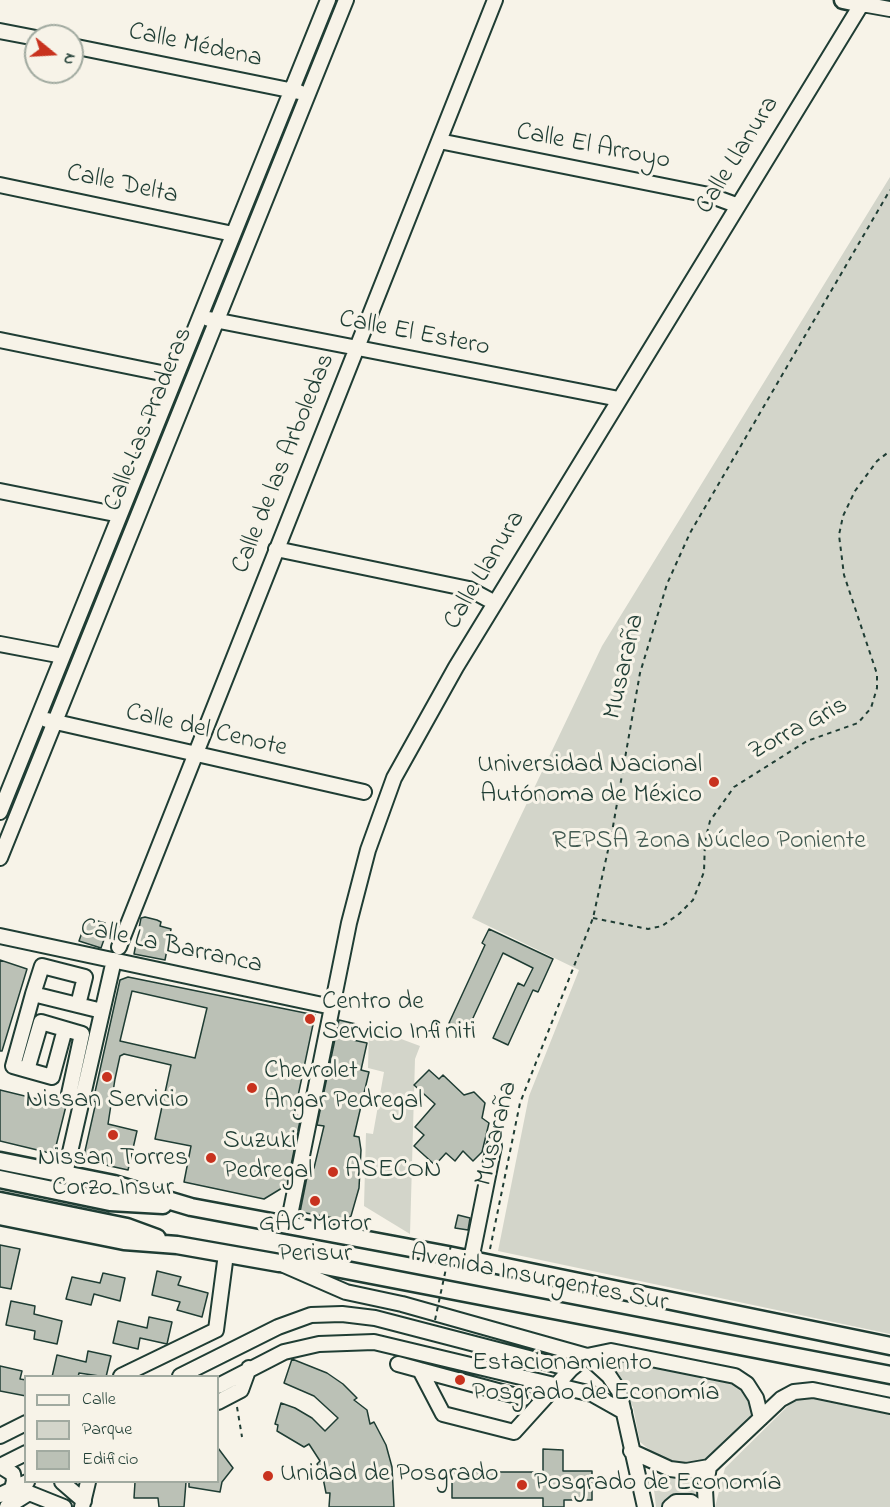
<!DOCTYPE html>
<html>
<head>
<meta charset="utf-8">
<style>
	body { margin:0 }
	#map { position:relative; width:890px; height:1507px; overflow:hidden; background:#f7f3e8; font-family:"Indie Flower",sans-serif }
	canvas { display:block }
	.legend { position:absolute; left:24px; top:1375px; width:195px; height:108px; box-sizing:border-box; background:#f7f3e8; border:2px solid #a1aaa0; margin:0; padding:8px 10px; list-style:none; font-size:18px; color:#1f3d34 }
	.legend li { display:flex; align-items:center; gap:12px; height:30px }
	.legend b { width:30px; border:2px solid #a1aaa0 }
	.north { position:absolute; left:24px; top:24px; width:60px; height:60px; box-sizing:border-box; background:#f7f3e8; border:2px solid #a1aaa0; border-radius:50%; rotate:108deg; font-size:16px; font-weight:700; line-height:24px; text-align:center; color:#1f3d34 }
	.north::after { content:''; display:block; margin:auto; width:21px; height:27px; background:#c8321e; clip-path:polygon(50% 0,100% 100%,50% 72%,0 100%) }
</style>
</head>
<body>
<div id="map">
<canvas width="890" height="1507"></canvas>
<ul class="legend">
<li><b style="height:8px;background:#f7f3e8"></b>Calle</li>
<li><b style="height:16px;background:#d3d5ca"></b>Parque</li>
<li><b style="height:16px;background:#bbc1b6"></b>Edificio</li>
</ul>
<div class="north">N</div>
</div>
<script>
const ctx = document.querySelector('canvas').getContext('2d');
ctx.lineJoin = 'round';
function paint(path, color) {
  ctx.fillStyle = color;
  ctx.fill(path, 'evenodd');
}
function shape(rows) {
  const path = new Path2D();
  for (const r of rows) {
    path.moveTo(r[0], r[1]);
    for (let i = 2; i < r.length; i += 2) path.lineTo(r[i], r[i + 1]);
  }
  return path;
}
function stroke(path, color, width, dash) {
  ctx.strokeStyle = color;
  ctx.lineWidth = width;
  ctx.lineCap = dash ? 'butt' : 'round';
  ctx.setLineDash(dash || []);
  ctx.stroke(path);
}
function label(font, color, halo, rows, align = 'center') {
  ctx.font = font + ' "Indie Flower",sans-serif';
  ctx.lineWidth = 6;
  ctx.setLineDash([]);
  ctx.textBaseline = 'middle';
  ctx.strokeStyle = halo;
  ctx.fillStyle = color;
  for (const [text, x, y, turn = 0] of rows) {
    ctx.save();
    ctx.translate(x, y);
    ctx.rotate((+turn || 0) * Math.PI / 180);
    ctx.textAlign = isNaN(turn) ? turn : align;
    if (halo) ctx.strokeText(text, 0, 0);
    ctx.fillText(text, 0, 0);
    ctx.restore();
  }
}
const green = shape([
	[890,177,890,1334,498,1251,529,1096,579,970,472,918,602,646],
	[369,1027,420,1046,415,1059,410,1234,364,1206,366,1133,373,1134,384,1072,368,1068],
	[617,1358,730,1379,740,1389,752,1406,752,1419,712,1460,687,1464,663,1461,640,1442,633,1407,609,1363],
	[826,1397,890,1410,890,1507,715,1507,725,1468,796,1398],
	[652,1473,669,1479,700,1477,699,1501,671,1496,662,1507,656,1507]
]);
const building = shape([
	[145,917,157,920,161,922,160,926,171,929,165,960,134,954,141,918,145,917],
	[87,918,105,923,102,933,106,934,101,948,79,941,87,918],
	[489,929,553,959,538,992,533,990,508,1045,493,1038,518,983,524,986,533,968,503,953,467,1031,449,1023,485,945,482,943,489,929],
	[0,960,27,969,2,1051,0,1051,0,960],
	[128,977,315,1015,294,1115,301,1116,287,1185,264,1199,184,1182,191,1146,155,1139,171,1065,124,1054,120,1056,115,1079,108,1124,137,1131,128,1170,83,1160,96,1102,93,1101,120,980,128,977],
	[132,991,207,1008,195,1058,120,1041,132,991],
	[339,1020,356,1024,353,1040,367,1043,361,1070,369,1072,354,1136,359,1137,361,1150,359,1188,351,1216,345,1220,300,1212,309,1167,314,1168,324,1126,317,1125,339,1020],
	[429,1070,439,1079,443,1075,464,1095,474,1092,485,1103,482,1118,489,1123,482,1152,473,1161,463,1151,455,1161,446,1153,435,1165,414,1146,424,1135,415,1127,435,1104,414,1085,429,1070],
	[0,1090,66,1106,54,1154,0,1141,0,1090],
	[458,1215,470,1218,468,1230,455,1228,458,1215],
	[0,1245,20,1249,11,1289,0,1287,0,1245],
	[157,1271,181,1277,178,1285,208,1293,202,1317,177,1310,180,1302,152,1295,157,1271],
	[103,1273,125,1278,120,1301,94,1294,91,1305,66,1299,72,1277,100,1283,103,1273],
	[11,1301,35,1306,34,1314,62,1321,57,1344,34,1339,35,1331,6,1325,11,1301],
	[149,1317,172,1322,167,1344,140,1338,138,1349,113,1343,118,1321,147,1328,149,1317],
	[88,1351,111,1356,106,1377,79,1373,78,1377,52,1377,57,1355,86,1362,88,1351],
	[292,1359,327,1373,343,1384,357,1398,354,1400,367,1410,370,1424,374,1422,386,1445,392,1467,394,1507,329,1507,330,1493,326,1493,322,1473,317,1464,320,1461,309,1444,304,1447,277,1431,278,1425,275,1424,281,1403,295,1408,312,1418,325,1431,338,1418,314,1396,284,1383,292,1359],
	[0,1366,22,1371,20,1379,26,1380,26,1396,0,1391,0,1366],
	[218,1448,233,1468,222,1482,220,1492,189,1487,189,1482,218,1482,218,1448],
	[543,1449,563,1450,563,1471,592,1471,592,1500,564,1500,564,1507,543,1507,543,1498,452,1498,452,1472,543,1472,543,1449],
	[135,1482,186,1482,184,1507,159,1507,158,1498,134,1498,135,1482]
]);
const path = shape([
	[593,918,648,929,662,926,679,914,693,900,704,872,705,841,710,821,734,787,807,741,858,723,871,708,877,688,877,674,844,575,839,535,843,516,855,491,877,461,890,451],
	[490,1249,520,1103,593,918,612,832,640,673,667,584,690,533,890,190],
	[237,1407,242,1437]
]);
const minor = shape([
	[862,4,890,9],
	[0,31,36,38],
	[72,46,299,92],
	[439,141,709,195,736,205],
	[0,185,233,234],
	[209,319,619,399],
	[0,340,176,376],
	[0,491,120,515],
	[276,549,469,589,495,603],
	[0,644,63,656],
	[47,720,364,792],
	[0,812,328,0],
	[0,858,346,0],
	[0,936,332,1007],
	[119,947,495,0],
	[33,994,42,966,85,977,78,1005],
	[27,1070,52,1077,65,1029],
	[82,1098,69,1094,82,1034,41,1022,27,1070,13,1066,33,994,102,1011],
	[65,1174,114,960],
	[288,1225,349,923,368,850,394,778,456,667,864,0],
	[471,1260,494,1146],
	[284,1265,346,1292,402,1304,587,1356,609,1376,619,1391,645,1507],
	[398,1364,420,1370],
	[121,1376,216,1330,226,1254],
	[180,1376,278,1327,311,1315,342,1314,375,1318,571,1369],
	[218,1386,284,1352,319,1344,374,1342,592,1394,624,1412],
	[524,1398,420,1370,443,1414,514,1432,571,1369,587,1356,611,1351,735,1376,747,1384,756,1398,761,1418],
	[218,1402,241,1390,249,1368],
	[0,1436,26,1423],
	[631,1451,670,1469,686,1471,709,1467],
	[0,1466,13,1474,14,1481,12,1489],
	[0,1466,26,1453],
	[62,1482,84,1501],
	[0,1495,27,1482],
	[7,1507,29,1493,64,1507],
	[82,1507,88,1482],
	[670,1507,676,1502,691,1502,698,1507],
	[706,1507,705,1490,709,1467,781,1399,794,1392,813,1390,890,1406]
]);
const major = shape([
	[843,0,862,4],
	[0,1161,114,1184,191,1207,448,1255,890,1346],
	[0,1179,110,1202,163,1205],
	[0,1201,127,1227,157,1238],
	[0,1216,124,1241,177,1245,279,1263,320,1265,890,1375]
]);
const pathBridge = shape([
	[435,1320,451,1245]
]);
const markers = [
	[714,782,6,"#c8321e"],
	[310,1019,6,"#c8321e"],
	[107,1077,6,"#c8321e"],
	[252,1088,6,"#c8321e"],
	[113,1135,6,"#c8321e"],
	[211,1158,6,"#c8321e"],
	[333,1172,6,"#c8321e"],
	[315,1201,6,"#c8321e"],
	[460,1380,6,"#c8321e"],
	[268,1476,6,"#c8321e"],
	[522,1485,6,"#c8321e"]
];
const streetNames = [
	["Calle Médena",195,47,12],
	["Calle El Arroyo",593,148,11],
	["Calle Llanura",739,156,-58],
	["Calle Delta",122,186,12],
	["Calle El Estero",414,335,11],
	["Calle Las Praderas",150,420,-68],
	["Calle de las Arboledas",285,464,-68],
	["Calle Llanura",486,571,-59],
	["Musaraña",626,667,-77],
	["Zorra Gris",799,730,-28],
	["Calle del Cenote",206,732,13],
	["Calle La Barranca",171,948,12],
	["Musaraña",498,1134,-76],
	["Avenida Insurgentes Sur",539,1280,11]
];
const poiNames = [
	["Universidad Nacional",702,767,"right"],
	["Autónoma de México",702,797,"right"],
	["Centro de",322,1004],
	["Servicio Infiniti",322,1034],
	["Chevrolet",264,1073],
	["Angar Pedregal",264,1103],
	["Nissan Servicio",107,1102,"center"],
	["Suzuki",223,1143],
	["Pedregal",223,1173],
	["Nissan Torres",113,1160,"center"],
	["Corzo Insur",113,1190,"center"],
	["ASECON",345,1172],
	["GAC Motor",315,1226,"center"],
	["Perisur",315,1256,"center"],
	["Estacionamiento",472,1365],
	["Posgrado de Economía",472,1395],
	["Unidad de Posgrado",280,1476],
	["Posgrado de Economía",534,1485]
];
const parkNames = [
	["REPSA Zona Núcleo Poniente",709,843]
];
paint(green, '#d3d5ca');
paint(building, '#bbc1b6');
stroke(building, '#1f3d34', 1.5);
stroke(minor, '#1f3d34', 18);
stroke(major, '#1f3d34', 21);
stroke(path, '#1f3d34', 2, [4.5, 4.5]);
stroke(minor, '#f7f3e8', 14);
stroke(major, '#f7f3e8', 16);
stroke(pathBridge, '#1f3d34', 2, [4.5, 4.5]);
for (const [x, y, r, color] of markers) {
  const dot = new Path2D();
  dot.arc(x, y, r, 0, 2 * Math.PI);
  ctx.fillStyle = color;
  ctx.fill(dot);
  stroke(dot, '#f7f3e8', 2);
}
label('26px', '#1f3d34', '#f7f3e8', streetNames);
label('26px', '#1f3d34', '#f7f3e8', poiNames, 'left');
label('26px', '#435b52', '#f7f3e8', parkNames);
</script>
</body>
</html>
